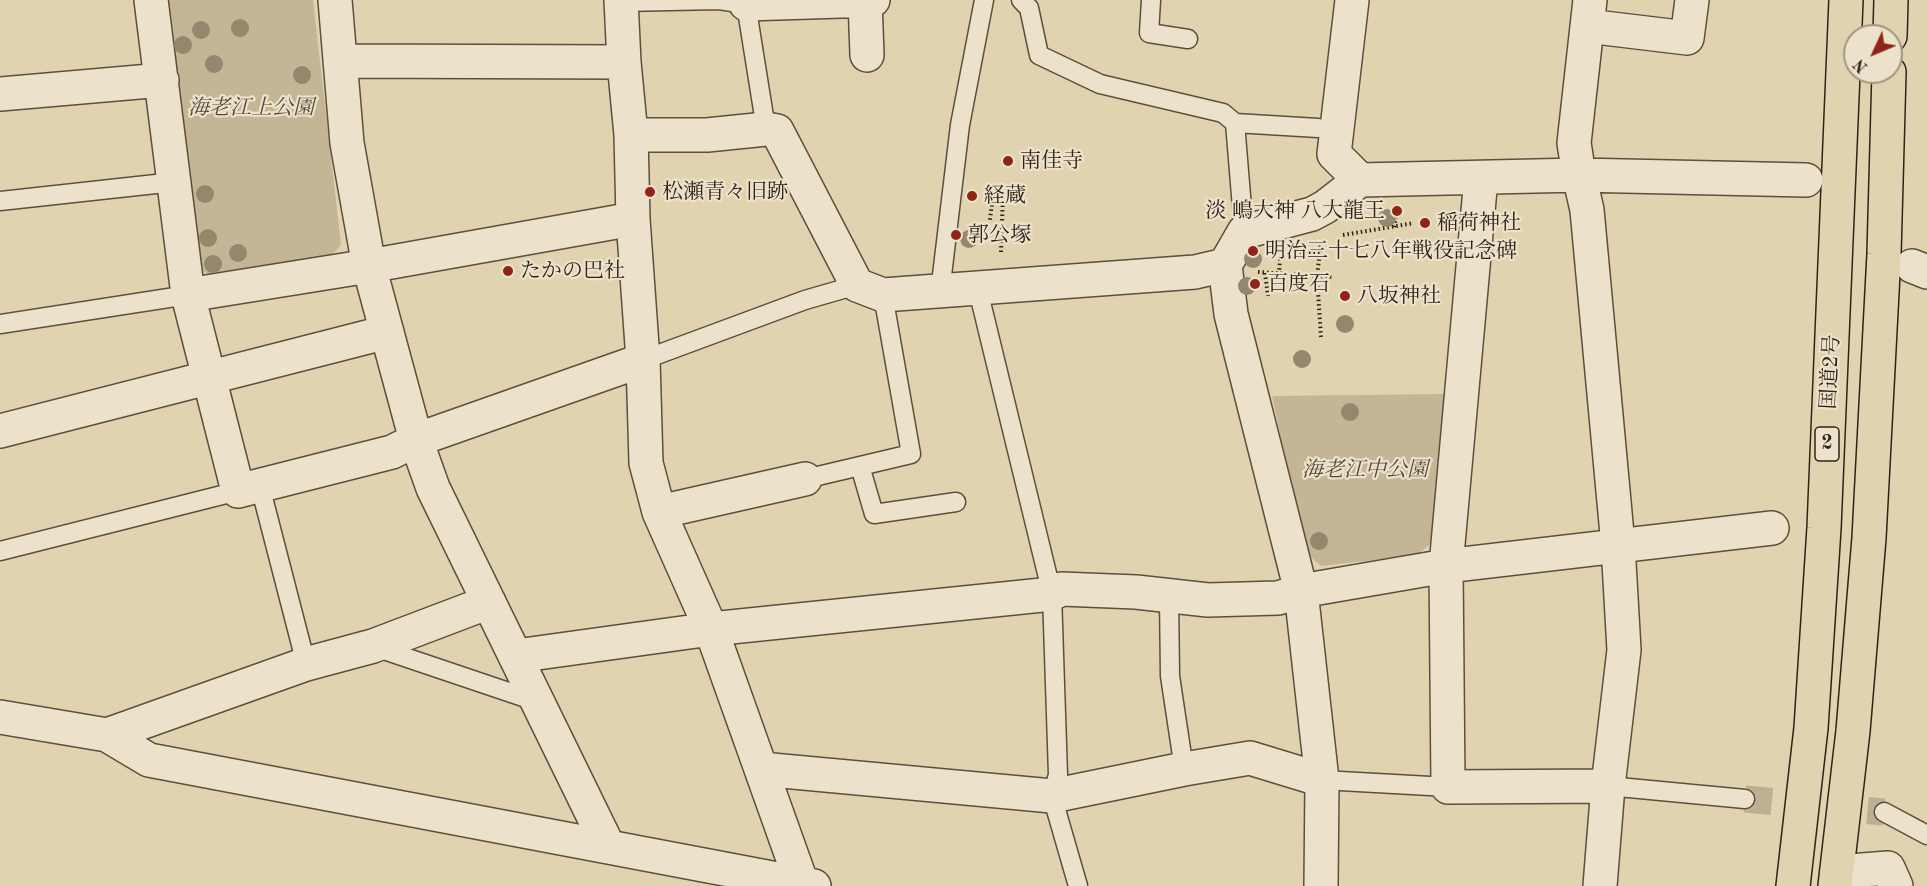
<!DOCTYPE html>
<html>
<head>
<meta charset="utf-8">
<style>
	body { margin:0 }
	#map { position:relative; width:1927px; height:886px; overflow:hidden; background:#e1d3b0; font-family:"Old Standard TT",serif }
	canvas { display:block }
	.north { position:absolute; left:1843px; top:24px; width:60px; height:60px; box-sizing:border-box; background:#ece2cc; border:2px solid #a09684; border-radius:50%; rotate:226deg; font-size:16px; font-weight:700; line-height:24px; text-align:center; color:#2f2318 }
	.north::after { content:''; display:block; margin:auto; width:21px; height:27px; background:#8f2418; clip-path:polygon(50% 0,100% 100%,50% 72%,0 100%) }
</style>
</head>
<body>
<div id="map">
<canvas width="1927" height="886"></canvas>
<div class="north">N</div>
</div>
<script>
const ctx = document.querySelector('canvas').getContext('2d');
ctx.lineJoin = 'round';
function paint(path, color) {
  ctx.fillStyle = color;
  ctx.fill(path, 'evenodd');
}
function shape(rows) {
  const path = new Path2D();
  for (const r of rows) {
    path.moveTo(r[0], r[1]);
    for (let i = 2; i < r.length; i += 2) path.lineTo(r[i], r[i + 1]);
  }
  return path;
}
function stroke(path, color, width, dash) {
  ctx.strokeStyle = color;
  ctx.lineWidth = width;
  ctx.lineCap = dash ? 'butt' : 'round';
  ctx.setLineDash(dash || []);
  ctx.stroke(path);
}
function label(font, color, halo, rows, align = 'center') {
  ctx.font = font + ' "Old Standard TT","Noto Serif JP",serif';
  ctx.lineWidth = 4.5;
  ctx.setLineDash([]);
  ctx.textBaseline = 'middle';
  ctx.strokeStyle = halo;
  ctx.fillStyle = color;
  for (const [text, x, y, turn = 0] of rows) {
    ctx.save();
    ctx.translate(x, y);
    ctx.rotate((+turn || 0) * Math.PI / 180);
    ctx.textAlign = isNaN(turn) ? turn : align;
    if (halo) ctx.strokeText(text, 0, 0);
    ctx.fillText(text, 0, 0);
    ctx.restore();
  }
}
const green = shape([
	[164,0,313,0,341,245,330,258,213,278,197,267],
	[1445,394,1435,540,1417,555,1321,566,1306,553,1272,396]
]);
const pedestrianTunnel = shape([
	[1745,799,1884,812]
]);
const path = shape([
	[985,202,992,203,990,220],
	[1394,227,1396,217],
	[1343,235,1414,223],
	[1001,252,1003,193],
	[1300,252,1320,254],
	[1258,272,1334,277],
	[1265,273,1268,296],
	[1279,274,1280,259],
	[1321,337,1317,276,1321,243]
]);
const service = shape([
	[1021,0,1029,8,1039,55,1100,84,1223,113,1235,123,1244,232],
	[1151,0,1149,33,1188,39],
	[622,2,719,0,746,4,766,129],
	[1235,123,1318,128],
	[0,201,174,182],
	[978,290,1052,594,1058,775,1052,796,1078,886],
	[940,292,960,125,984,0],
	[0,324,188,295],
	[643,360,805,300,857,285],
	[860,466,874,514,956,502],
	[805,479,911,454,883,295],
	[260,486,306,664],
	[0,551,238,491],
	[1169,597,1170,676,1184,769],
	[375,647,538,702],
	[1322,780,1448,787],
	[1608,786,1745,799],
	[1884,812,1927,835]
]);
const minor = shape([
	[151,0,188,295,238,491,392,452,416,440,643,360],
	[335,0,347,143,369,266,416,440,433,488,608,846],
	[621,0,624,62,631,135,633,219,643,360,646,463,659,512,711,629,802,884],
	[865,0,867,55],
	[1352,0,1334,154,1360,180,1579,175,1806,180],
	[1590,0,1574,143,1579,175,1587,210,1618,545,1624,650,1608,786,1600,886],
	[746,4,873,0],
	[1587,26,1687,38,1692,0],
	[340,61,624,62],
	[0,94,162,80],
	[631,135,707,135,766,129,777,131,857,285,883,295,1195,272,1225,265],
	[1481,178,1446,566,1448,787,1608,786],
	[1912,266,1927,272],
	[188,295,369,266,633,219],
	[0,431,387,332],
	[659,512,805,479],
	[516,656,711,629,1052,594,1061,589,1136,592,1208,600,1278,598,1301,591,1446,566,1772,528],
	[0,717,107,735,149,760,814,886],
	[107,735,306,664,373,646,489,602],
	[761,769,1052,796,1184,769,1250,758,1322,780],
	[1837,872,1888,868,1896,886],
	[1321,886,1322,780,1301,591,1231,314,1225,265,1244,232,1312,214,1325,207,1360,180]
]);
const trunk = shape([
	[1890,36,1891,0],
	[1793,886,1811,728,1824,528,1846,0],
	[1835,886,1853,731,1869,538,1884,254,1889,72]
]);
const trees = [
	[240,28],
	[201,30],
	[183,45],
	[214,64],
	[302,75],
	[205,194],
	[1387,218],
	[208,238],
	[969,239],
	[238,253],
	[1253,259],
	[213,264],
	[1247,286],
	[1345,324],
	[1302,359],
	[1350,412],
	[1319,541]
];
const markers = [
	[1008,161,6,"#8f2418"],
	[650,192,6,"#8f2418"],
	[972,196,6,"#8f2418"],
	[1397,211,6,"#8f2418"],
	[1425,223,6,"#8f2418"],
	[956,235,6,"#8f2418"],
	[1253,251,6,"#8f2418"],
	[508,271,6,"#8f2418"],
	[1255,284,6,"#8f2418"],
	[1345,296,6,"#8f2418"]
];
const shields = [
	[1827,444,24]
];
const shieldNames = [
	["2",1827,444]
];
const parkNames = [
	["海老江上公園",251,108],
	["海老江中公園",1365,470]
];
const poiNames = [
	["南佳寺",1020,161],
	["松瀬青々旧跡",662,192],
	["経蔵",984,196],
	["淡 嶋大神 八大龍王",1385,211,"right"],
	["稲荷神社",1437,223],
	["郭公塚",968,235],
	["明治三十七八年戦役記念碑",1265,251],
	["たかの巴社",520,271],
	["百度石",1267,284],
	["八坂神社",1357,296]
];
const streetNames = [
	["国道2号",1831,372,-87]
];
paint(green, '#c3b596');
stroke(pedestrianTunnel, '#bdb092', 27, [27, 14]);
stroke(service, '#5c4f3e', 21);
stroke(minor, '#5c4f3e', 36);
stroke(trunk, '#2f2318', 36);
stroke(path, '#2f2318', 4, [1.5, 3]);
stroke(service, '#ece2cc', 18);
stroke(minor, '#ece2cc', 33);
stroke(trunk, '#e1d3b0', 33);
ctx.fillStyle = '#93876e';
for (const [x, y] of trees) {
  ctx.beginPath();
  ctx.arc(x, y, 9, 0, 2 * Math.PI);
  ctx.fill();
}
for (const [x, y, r, color] of markers) {
  const dot = new Path2D();
  dot.arc(x, y, r, 0, 2 * Math.PI);
  ctx.fillStyle = color;
  ctx.fill(dot);
  stroke(dot, '#ece2cc', 2);
}
for (const [x, y, w] of shields) {
  const box = new Path2D();
  box.roundRect(x - w / 2, y - 17, w, 34, 4.5);
  ctx.fillStyle = '#ece2cc';
  ctx.fill(box);
  stroke(box, '#2f2318', 1.5);
}
label('bold 20px', '#2f2318', null, shieldNames);
label('italic 21px', '#544838', '#ece2cc', parkNames);
label('21px', '#2f2318', '#ece2cc', poiNames, 'left');
label('21px', '#2f2318', '#ece2cc', streetNames);
</script>
</body>
</html>
